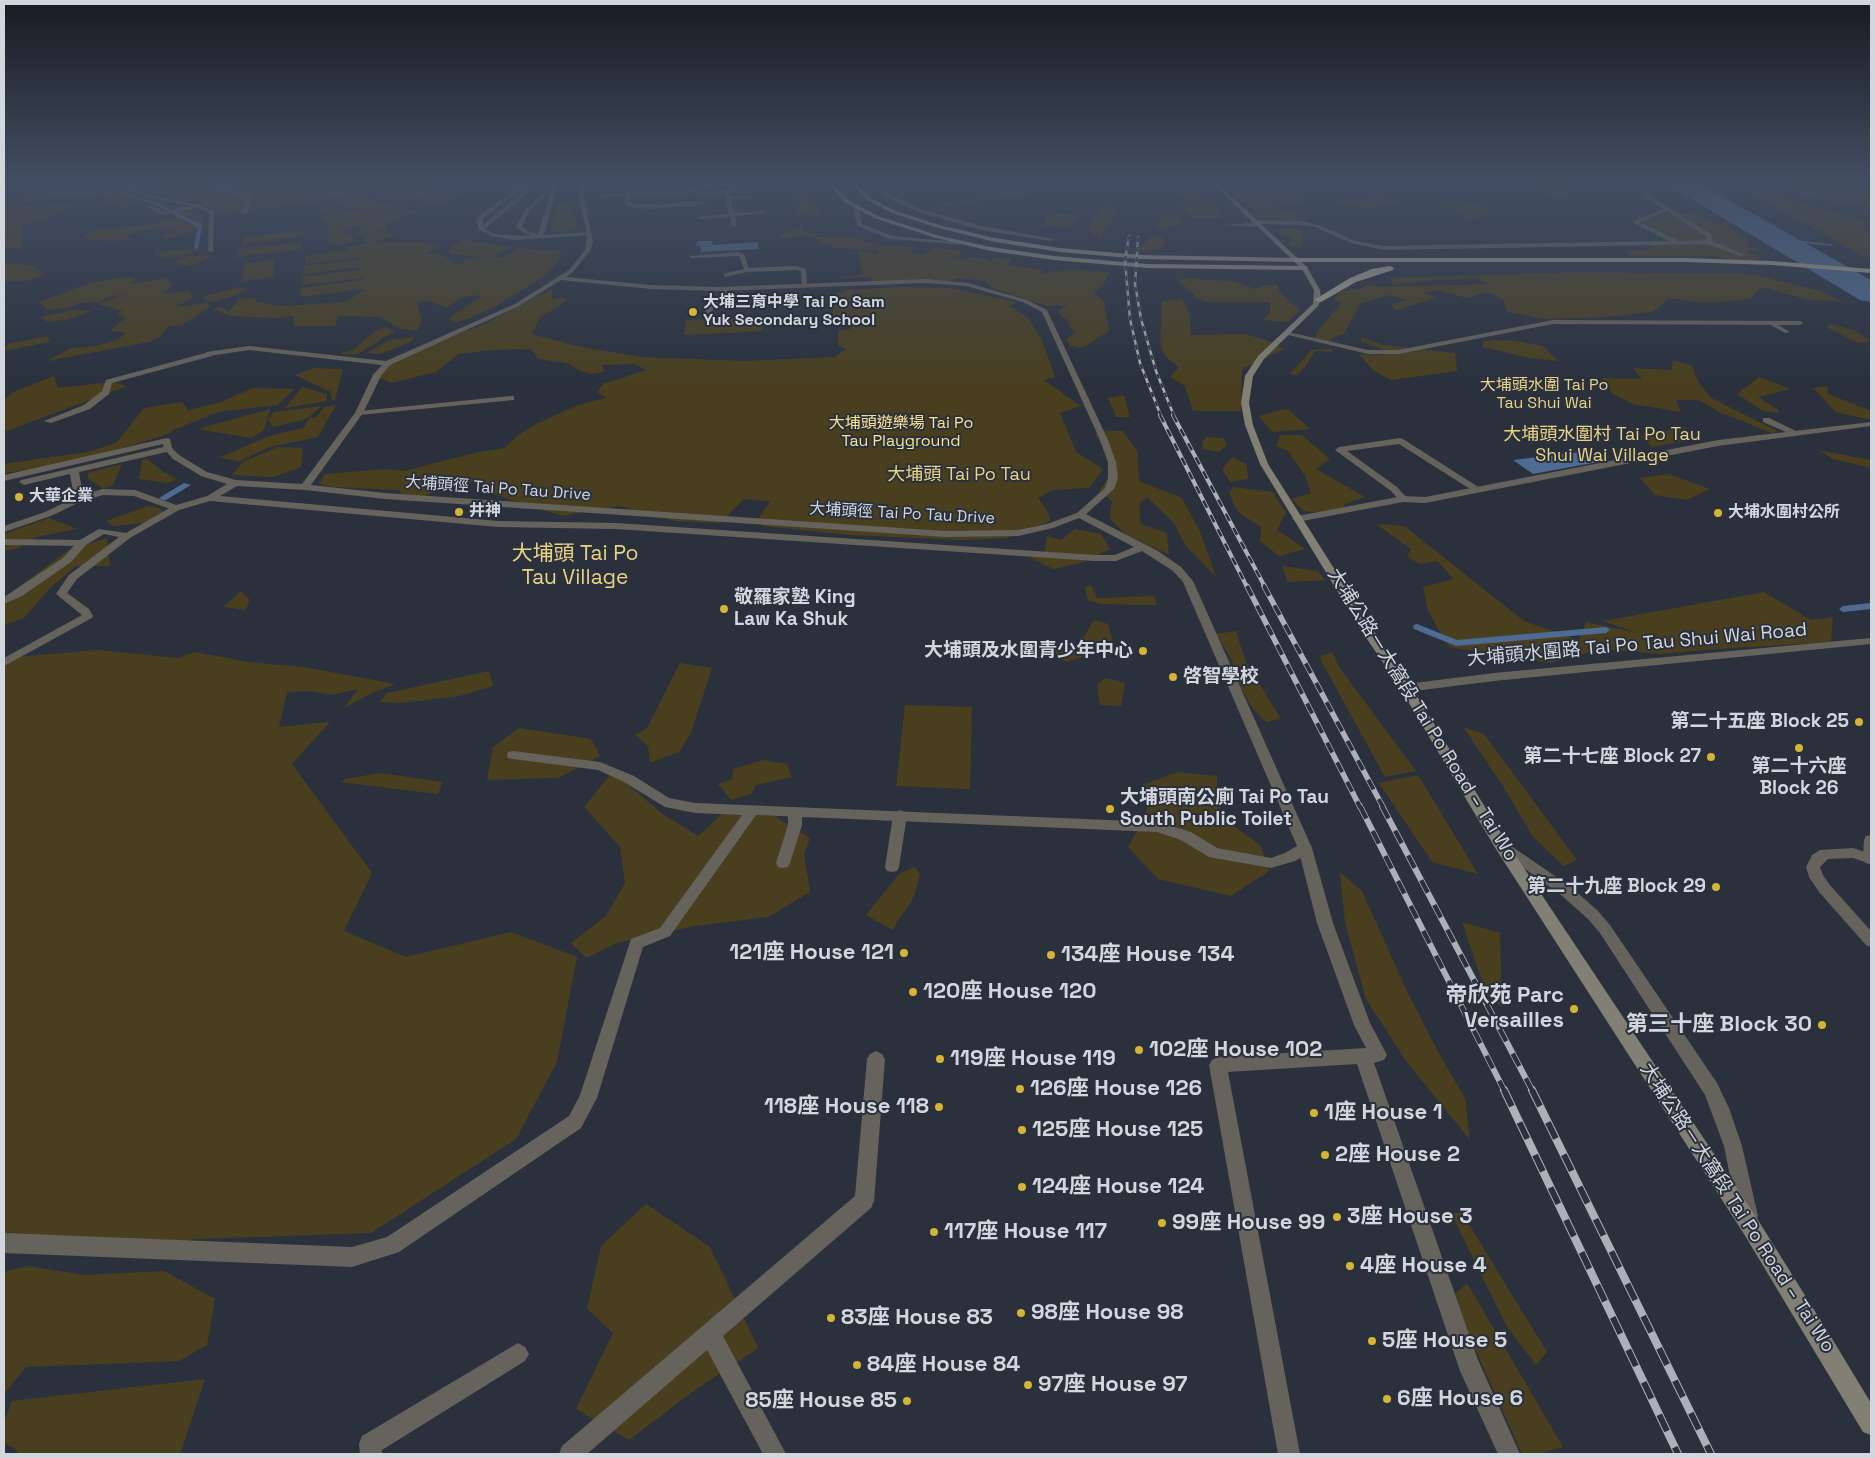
<!DOCTYPE html>
<html>
<head>
<meta charset="utf-8">
<style>
	body { margin:0 }
	#map { position:relative; width:1875px; height:1458px; overflow:hidden; background:#2a313d; font-family:"Space Grotesk",sans-serif }
	canvas { display:block }
	.frame { position:absolute; inset:0; border:5px solid #d2d7de; pointer-events:none }
</style>
</head>
<body>
<div id="map">
<canvas width="1875" height="1458"></canvas>
<div class="frame"></div>
</div>
<script>
const ctx = document.querySelector('canvas').getContext('2d');
ctx.lineJoin = 'round';
function paint(path, color) {
  ctx.fillStyle = color;
  ctx.fill(path, 'evenodd');
}
function shape(rows) {
  const path = new Path2D();
  for (const r of rows) {
    path.moveTo(r[0], r[1]);
    for (let i = 2; i < r.length; i += 2) path.lineTo(r[i], r[i + 1]);
  }
  return path;
}
function stroke(path, color, width, dash) {
  ctx.strokeStyle = color;
  ctx.lineWidth = width;
  ctx.lineCap = dash ? 'butt' : 'round';
  ctx.setLineDash(dash || []);
  ctx.stroke(path);
}
function label(font, color, halo, rows, align = 'center') {
  ctx.font = font + ' "Space Grotesk","Noto Sans TC",sans-serif';
  ctx.lineWidth = 4;
  ctx.setLineDash([]);
  ctx.textBaseline = 'middle';
  ctx.strokeStyle = halo;
  ctx.fillStyle = color;
  for (const [text, x, y, turn = 0] of rows) {
    ctx.save();
    ctx.translate(x, y);
    ctx.rotate((+turn || 0) * Math.PI / 180);
    ctx.textAlign = isNaN(turn) ? turn : align;
    if (halo) ctx.strokeText(text, 0, 0);
    ctx.fillText(text, 0, 0);
    ctx.restore();
  }
}
const green = shape([
	[143,181,483,181,488,182,438,205,420,203,424,198,405,201,381,199,378,193,387,191,328,197,325,202,220,213,201,204,151,192],
	[473,182,453,192,456,193,441,193,439,189,417,188],
	[785,181,806,181,808,194,821,213,816,215,804,215,796,211,801,204,798,199,789,198,794,193,791,182],
	[1186,181,1191,181,1191,187,1187,191,1198,191,1207,201,1187,201,1177,193],
	[1218,181,1267,181,1264,185,1248,186,1222,185],
	[1535,181,1570,182,1572,197,1535,193],
	[1729,181,1760,181,1791,200,1841,215,1865,219,1864,229,1871,238,1871,258,1862,256],
	[1776,181,1853,181,1871,186,1871,207,1824,201,1797,195,1789,184],
	[1036,182,1059,184,1072,188,969,203,938,207,936,205,1032,187],
	[122,183,155,200,137,201,131,207,119,208,120,204,107,204,77,206,60,210,49,218,22,226,22,249,4,247,4,200,34,196,69,186],
	[101,193,111,199,93,203,11,207,15,204,61,195,93,195],
	[1278,194,1299,195,1306,199,1300,206,1274,201,1271,205,1284,211,1295,212,1298,221,1250,220,1244,216,1258,212,1234,196],
	[1378,195,1400,201,1370,208,1334,204,1339,197,1358,200],
	[353,197,371,197,377,202,369,203,394,204,405,209,404,210,420,211,400,216,404,218,396,221,390,220,393,221,386,224,386,228,380,231,355,234,364,225,343,229,343,232,352,235,354,241,342,246,329,243,327,224,318,217,335,213,319,212,318,208,330,207,351,212,349,214,363,210,330,204,330,202],
	[1441,201,1454,201,1482,206,1490,213,1470,220],
	[1210,202,1225,218,1194,219,1179,203],
	[559,203,568,203,577,225,576,229,569,232,551,232,550,230],
	[1106,205,1118,212,1106,227,1101,240,1089,231,1091,222],
	[191,210,208,226,168,239,158,238,172,231,162,228,127,235,131,239,121,241,90,240,84,237,92,230,137,226,176,219,169,213],
	[1051,213,1078,215,1071,228,1043,226],
	[1664,213,1694,213,1709,222,1725,224,1747,239,1748,246,1768,252,1745,250,1761,258,1741,263,1716,256,1631,256,1625,251,1647,250,1653,244,1676,243,1665,235,1633,225,1642,222,1637,217],
	[1160,215,1181,216,1178,224,1169,226,1163,232,1156,228,1154,224,1159,222],
	[801,226,805,232,824,234,815,237,853,237,877,245,915,247,910,254,923,254,933,248,961,250,959,257,950,256,961,259,957,261,971,257,985,258,989,262,995,258,1011,259,1007,265,1044,270,1041,274,1069,270,1109,272,1105,282,1094,293,1104,302,1109,331,1082,348,1069,345,1067,338,1076,332,1070,327,1068,321,1057,312,1067,305,1047,306,992,288,985,281,959,278,951,281,869,281,872,277,839,278,862,274,858,250,879,254,877,250,837,248,819,242,814,236,778,239,781,234],
	[1276,229,1299,229,1304,235,1301,246,1291,247,1289,244,1292,238,1282,235],
	[303,230,303,237,242,244,243,237],
	[375,232,398,234,377,242,419,241,442,246,424,254,440,254,451,260,453,265,462,264,465,259,490,258,450,254,448,250,451,247,464,240,512,247,490,258,505,257,517,248,562,251,558,262,545,276,494,307,468,319,455,323,449,318,483,295,462,297,447,308,428,300,417,303,422,320,418,330,401,329,380,317,338,316,335,326,294,326,293,316,278,318,229,316,214,309,220,306,229,311,239,299,254,298,257,302,281,306,346,302,365,289,301,297,301,288,362,280,362,278,302,285,303,277,360,270,360,267,303,274,304,266,361,259,361,257,305,264,305,256,352,250,344,248,376,242,366,243,365,238,358,235],
	[1161,236,1166,243,1160,249,1141,251,1140,247,1151,237],
	[301,242,301,249,238,257,239,249],
	[186,248,200,249,183,256,164,258,156,253],
	[209,255,210,258,194,264,184,266,176,262,177,260,190,256],
	[275,260,273,277,241,281,245,263],
	[8,263,34,266,44,275,27,281,4,281,4,264],
	[1579,272,1751,274,1821,291,1841,301,1809,300,1762,287,1750,299,1705,303,1669,298,1653,312,1607,317,1545,319,1507,312,1503,300,1487,292,1466,298,1439,290,1425,293,1437,298,1395,310,1391,304,1408,300,1388,295,1360,304,1344,334,1330,339,1333,343,1315,339,1317,332,1341,303,1334,300,1339,292,1362,288,1365,285,1385,287,1487,284,1478,279,1431,280,1394,285,1390,278],
	[128,277,136,278,130,284,166,278,170,284,174,283,163,294,190,291,193,298,175,307,207,303,210,307,182,325,168,326,160,337,149,342,47,361,71,348,96,346,117,340,125,334,121,331,110,331,125,318,116,314,123,311,98,304,128,293,106,298,101,302,79,303,69,308,48,309,39,302,90,283],
	[1192,278,1203,280,1233,281,1255,289,1264,285,1277,285,1280,292,1300,310,1288,322,1263,320,1270,312,1270,302,1208,302,1194,298,1195,295,1177,280],
	[240,287,246,289,236,295,212,302,201,297],
	[906,287,949,288,1017,302,1010,306,1028,318,1042,340,1055,377,1044,380,1081,406,1060,413,1076,452,1103,469,1089,488,1053,490,1038,498,1048,512,1050,521,1007,538,963,540,851,535,762,526,760,515,771,501,744,499,720,523,675,521,619,506,562,516,490,493,486,483,479,482,454,484,409,502,399,490,333,487,319,484,325,474,386,469,404,471,479,452,505,448,517,436,536,424,578,405,606,398,597,392,603,384,646,370,635,364,602,365,604,372,592,374,581,371,567,363,538,359,531,349,492,350,459,354,436,372,391,383,372,374,395,356,413,352,484,324,552,289,552,300,563,297,567,300,540,318,532,334,581,347,642,357,745,361,835,357,846,349,838,345,838,331,851,329,850,323,834,323,832,302,827,294,844,292,844,290],
	[1182,299,1189,313,1191,335,1245,334,1266,340,1284,349,1242,369,1241,411,1193,411,1185,386,1170,377,1179,367,1166,357,1160,345,1162,301],
	[73,310,93,311,69,319,48,322,40,317],
	[762,316,763,331,684,335,686,320],
	[1830,324,1853,330,1871,341,1858,343,1826,327],
	[385,327,395,331,358,354,339,354,354,349,374,332],
	[47,336,50,342,4,351,7,344],
	[416,337,408,343,380,354,366,353,390,340],
	[1361,337,1384,345,1455,353,1457,371,1391,380,1374,371,1359,354,1384,355,1380,348,1361,342],
	[1511,340,1543,346,1558,361,1529,358,1483,347,1483,341],
	[1331,349,1333,352,1316,351,1301,372,1297,375,1290,374,1311,350],
	[1673,360,1692,366,1698,381,1711,398,1777,431,1772,433,1719,412,1699,400,1676,400,1681,412,1633,404,1613,394,1602,378,1642,379,1633,368,1671,370],
	[314,368,343,369,335,400,332,400,331,392,295,375],
	[54,376,58,388,112,382,127,386,4,432,4,400,13,392],
	[1759,377,1790,389,1758,397,1779,410,1777,413,1763,411,1737,394],
	[1827,386,1828,394,1871,411,1871,420,1836,412,1813,388],
	[302,387,327,394,327,401,285,408],
	[253,388,295,389,277,405,218,412,174,430,170,433,143,442,61,465,4,473,4,464,88,452,116,443,144,408,182,402,188,410,218,403],
	[1124,395,1130,417,1116,417,1108,398],
	[336,405,318,437,269,447,240,461,219,458,269,436,303,428,310,418,316,418,324,407],
	[322,406,306,419,273,427,268,419,274,412],
	[270,409,264,430,251,438,197,429],
	[1285,409,1289,410,1310,429,1272,432,1259,416],
	[1684,427,1697,439,1652,447,1641,436],
	[1107,431,1123,431,1137,451,1139,481,1182,498,1201,534,1216,577,1186,546,1173,522,1147,497,1139,504,1141,524,1167,533,1169,555,1124,533,1110,519,1112,501,1099,491,1116,468,1095,434],
	[1280,435,1302,435,1330,459,1316,469,1365,497,1346,504,1336,515,1304,511,1291,499,1311,493,1305,476,1288,451,1276,446],
	[1207,437,1223,438,1227,445,1219,452,1203,449,1202,442],
	[278,447,303,448,301,467,274,477,232,475,243,462],
	[1818,450,1871,460,1871,468,1833,459],
	[1232,457,1247,465,1248,479,1230,482,1222,469],
	[146,458,165,473,177,479,168,483,139,479,142,461],
	[122,464,113,485,104,489,88,479,88,473],
	[1669,474,1710,489,1687,500,1655,495,1640,478],
	[1233,487,1273,492,1286,513,1277,530,1306,549,1279,556,1260,541,1261,527,1238,512,1229,493],
	[148,506,159,508,164,512,144,523,113,526,106,521],
	[49,518,77,529,36,537,19,548,4,551,4,534],
	[1376,524,1404,526,1524,621,1579,640,1586,622,1637,633,1603,621,1764,592,1811,620,1833,617,1831,642,1714,649,1660,654,1601,649,1550,663,1449,647,1428,611,1423,587,1454,579,1437,561,1420,564,1407,557,1411,549],
	[1075,529,1101,534,1110,549,1080,563,1053,569,1029,557,1045,551,1047,536,1061,540],
	[107,538,110,566,76,566,51,587,24,618,4,625,4,598,67,551],
	[1282,566,1318,571,1325,580,1288,582],
	[1091,585,1097,598,1154,596,1157,605,1101,604,1088,600,1085,588],
	[241,591,250,600,245,610,223,607],
	[1094,620,1108,624,1113,642,1100,651,1066,662,1055,654,1053,650,1063,651,1080,643],
	[1236,631,1246,662,1281,719,1266,722,1254,710,1236,680,1232,660,1216,634],
	[97,650,178,658,195,652,248,662,304,667,395,684,370,694,344,708,358,689,331,695,309,691,287,692,279,727,330,722,292,764,372,873,344,931,406,957,511,932,577,957,557,1062,516,1139,371,1233,197,1239,108,1250,4,1240,4,658],
	[1332,652,1339,667,1416,771,1385,777,1319,657],
	[680,663,712,668,691,733,679,752,650,763,648,746,635,735,647,728],
	[489,671,493,686,460,696,400,703,380,702,387,693],
	[1106,678,1125,683,1121,706,1100,705,1097,684],
	[905,705,972,707,970,789,896,786],
	[1463,727,1484,734,1577,860,1564,866,1533,837,1503,786],
	[519,728,591,739,600,756,558,778,487,780,493,747],
	[763,760,787,764,792,777,756,785,751,794,731,800,718,784,732,779,733,769],
	[1178,772,1217,776,1217,795,1222,817,1261,846,1269,871,1231,896,1158,879,1128,847,1142,822,1151,799,1143,785],
	[380,773,443,782,438,794,341,782,345,779],
	[610,775,622,780,664,815,698,836,722,814,774,816,810,838,804,854,810,892,768,917,695,926,617,943,586,958,571,943,606,916,625,883,620,847,584,807],
	[1418,775,1478,874,1432,862,1379,783],
	[915,867,920,874,914,897,892,930,866,915,899,874],
	[1340,872,1362,891,1405,987,1437,1050,1465,1098,1470,1140,1406,1061,1366,999,1345,923],
	[1462,922,1500,933,1502,1007,1488,998],
	[646,1204,710,1247,758,1348,695,1390,629,1440,576,1409,613,1333,587,1309,601,1246],
	[1451,1213,1462,1213,1547,1352,1536,1365,1507,1327],
	[26,1266,85,1275,164,1271,215,1299,207,1345,179,1361,26,1367,4,1394,4,1272],
	[1467,1283,1563,1447,1539,1454,1522,1454,1452,1297],
	[205,1379,180,1454,17,1454,18,1451,4,1443,4,1422,12,1401]
]);
const water = shape([
	[698,241,713,241,712,245,758,242,759,249,701,252,700,246,695,246],
	[1581,452,1598,462,1533,474,1513,460]
]);
const stream = shape([
	[1696,181,1708,181,1721,183,1719,184,1696,181],
	[119,184,124,193,158,203,202,225,198,249,194,248,198,227,156,205,121,195,117,185,119,184],
	[1777,238,1831,244,1833,245,1831,246,1779,240,1777,238],
	[184,483,191,485,166,500,163,500,159,498,184,483],
	[1871,603,1871,609,1843,612,1839,609,1843,606,1871,603],
	[1417,624,1457,640,1606,627,1610,630,1606,633,1456,646,1414,629,1413,627,1414,625,1417,624]
]);
const river = shape([
	[1666,181,1695,181,1871,280,1871,302,1860,300,1670,186,1666,181]
]);
const lane = shape([
	[206,181,211,181,223,189,251,195,247,214,242,213,246,197,219,191,206,181],
	[526,181,531,181,528,193,485,229,495,234,514,236,531,235,524,233,516,227,526,208,555,185,557,186,544,235,590,232,592,235,514,240,492,236,479,230,476,221,479,216,526,181],
	[525,187,524,191,483,225,483,218,525,187],
	[550,193,538,234,528,231,522,227,530,210,550,193],
	[871,181,876,181,891,195,923,210,982,226,1054,239,1051,241,981,230,919,212,887,197,871,181],
	[716,183,733,185,737,189,729,192,730,196,762,197,731,199,734,213,764,211,767,213,735,216,737,225,734,227,731,225,730,217,700,219,697,217,729,214,725,193,714,197,692,193,631,195,629,201,632,204,704,202,707,204,651,209,629,207,623,201,626,196,578,196,692,190,697,185,716,183],
	[716,185,731,188,714,193,696,191,700,187,716,185],
	[1647,194,1712,235,1712,241,1745,255,1740,256,1708,244,1383,250,1351,243,1315,227,1303,225,1258,224,1259,225,1256,227,1221,225,1252,223,1250,222,1253,220,1303,221,1319,225,1355,241,1383,246,1669,241,1632,222,1663,209,1645,197,1647,194],
	[1667,211,1707,237,1706,240,1678,241,1640,222,1667,211],
	[198,204,200,207,163,215,147,207,152,206,164,211,198,204],
	[856,206,859,208,862,224,893,236,968,243,965,245,890,239,857,226,853,208,856,206],
	[738,252,744,254,749,268,796,266,806,269,807,285,802,286,801,271,796,270,747,272,725,277,723,274,744,269,739,256,692,258,689,256,738,252],
	[725,288,730,289,709,314,705,314,705,312,725,288],
	[1769,322,1773,322,1790,332,1785,333,1769,324,1769,322],
	[209,352,212,352,212,356,112,383,109,394,90,409,51,423,44,421,84,405,102,391,106,380,209,352],
	[511,396,514,396,514,400,359,415,355,413,359,411,511,396],
	[1763,418,1769,418,1802,434,1795,436,1763,422,1763,418],
	[1400,438,1403,439,1483,490,1481,492,1475,492,1399,444,1347,451,1397,487,1408,499,1403,502,1400,501,1391,491,1335,450,1339,447,1400,438],
	[168,446,171,447,171,451,79,472,83,495,102,489,135,490,179,506,179,510,173,510,134,496,103,495,82,501,51,516,4,532,4,526,45,512,74,498,70,474,24,485,19,482,21,480,168,446],
	[4,539,82,540,87,543,82,546,4,545,4,539],
	[795,807,800,809,802,812,802,825,790,863,788,867,783,868,778,867,776,863,788,825,788,812,790,809,795,807],
	[900,810,905,812,907,815,899,867,897,871,892,872,887,871,885,867,893,815,895,812,900,810],
	[1501,839,1571,887,1598,911,1610,925,1717,1083,1729,1108,1742,1146,1758,1216,1755,1223,1748,1226,1741,1223,1738,1216,1724,1146,1705,1095,1600,933,1588,919,1561,895,1496,848,1494,844,1496,840,1501,839],
	[1305,843,1310,844,1312,848,1333,923,1370,1023,1387,1055,1384,1060,1374,1063,1478,1360,1520,1454,1498,1454,1460,1371,1357,1064,1228,1072,1300,1454,1278,1454,1209,1065,1212,1060,1218,1057,1366,1048,1354,1025,1317,923,1298,848,1300,844,1305,843],
	[1853,848,1871,854,1871,864,1853,858,1828,859,1820,867,1823,875,1829,884,1871,931,1871,947,1866,945,1819,892,1809,877,1806,867,1812,855,1820,850,1853,848],
	[876,1051,882,1054,885,1059,874,1201,871,1208,723,1336,786,1454,763,1454,707,1350,587,1454,559,1454,562,1446,855,1196,867,1059,870,1054,876,1051],
	[518,1343,525,1347,529,1354,525,1361,382,1450,382,1454,360,1454,359,1444,362,1436,518,1343]
]);
const street = shape([
	[128,181,132,181,132,184,136,189,151,195,200,205,214,211,213,252,208,251,209,213,196,207,148,197,132,191,127,184,128,181],
	[584,181,588,181,584,196,593,242,590,251,573,272,566,277,651,285,718,287,926,279,968,283,1027,300,1047,310,1108,440,1116,462,1118,478,1114,489,1086,514,1158,551,1181,567,1193,581,1312,848,1310,852,1295,861,1271,868,1209,857,1181,840,1157,832,756,815,670,936,643,947,597,1098,581,1128,399,1252,352,1267,4,1253,4,1233,352,1247,387,1237,569,1116,580,1095,631,939,660,928,742,815,695,813,665,807,624,782,598,770,513,759,508,758,507,755,508,752,513,751,600,762,634,776,669,798,695,803,1157,822,1191,832,1217,848,1271,858,1285,853,1297,846,1183,582,1173,571,1142,551,1116,561,1095,561,616,529,498,527,210,501,179,510,130,538,77,579,67,593,89,609,93,616,92,618,4,666,4,658,82,615,56,594,69,575,119,537,104,534,86,545,71,562,22,596,4,604,4,597,63,558,78,541,99,529,126,533,173,506,207,496,227,484,201,476,173,459,164,449,163,444,4,481,4,475,167,438,170,439,172,448,179,455,207,472,236,480,302,484,355,413,373,375,382,365,249,350,209,356,206,356,206,352,249,346,386,361,515,304,569,270,585,250,587,234,578,196,584,181],
	[561,280,651,289,718,291,926,283,966,286,1023,302,1042,312,1100,440,1108,462,1108,478,1105,488,1077,513,1047,524,1018,530,945,531,385,493,311,485,363,413,381,376,390,365,519,306,561,280],
	[237,486,305,490,385,499,945,537,1018,536,1053,528,1079,518,1134,547,1115,555,1095,555,616,523,498,521,220,496,237,486],
	[1553,320,1800,321,1803,323,1800,325,1553,324,1398,354,1368,354,1284,334,1288,332,1368,350,1398,350,1553,320],
	[1871,422,1871,426,1718,446,1425,503,1403,502,1297,522,1292,519,1297,516,1403,496,1425,497,1718,440,1871,422],
	[1871,638,1871,644,1494,681,1406,692,1400,688,1406,684,1494,673,1871,638],
	[1871,835,1871,864,1870,864,1865,863,1863,859,1864,840,1866,836,1871,835]
]);
const secondary = shape([
	[1210,181,1215,181,1307,267,1320,290,1321,300,1318,306,1264,359,1253,376,1249,403,1253,425,1268,464,1373,630,1412,688,1504,838,1758,1220,1831,1337,1871,1403,1871,1435,1863,1432,1744,1234,1494,846,1400,688,1361,630,1260,464,1245,425,1241,403,1245,376,1258,356,1313,304,1314,290,1302,269,1210,181]
]);
const primary = shape([
	[826,181,830,181,848,200,878,216,940,236,991,247,1054,256,1147,264,1305,266,1308,268,1305,270,1147,268,1054,260,991,251,936,238,874,218,844,202,826,181],
	[850,181,854,181,871,198,896,211,939,225,995,238,1060,248,1141,255,1296,258,1299,260,1296,262,1141,259,1060,252,995,242,935,227,892,213,867,200,850,181]
]);
const highway = shape([
	[1296,258,1685,258,1772,261,1871,269,1871,273,1772,265,1685,262,1293,262,1296,258],
	[1390,266,1394,268,1393,270,1356,282,1321,302,1314,300,1350,278,1372,269,1390,266]
]);
const railFar4 = shape([
	[1129,236,1125,260,1130,319,1140,363,1161,416],
	[1138,237,1135,284,1141,319,1156,371,1174,416]
]);
const railFar3 = shape([
	[1160,415,1247,587],
	[1173,415,1265,587]
]);
const railFar2 = shape([
	[1247,586,1360,807],
	[1264,586,1383,807]
]);
const railFar1 = shape([
	[1360,806,1505,1092],
	[1382,806,1533,1092]
]);
const rail = shape([
	[1504,1090,1678,1454],
	[1532,1090,1711,1454]
]);
const markers = [
	[693,312,5,"#d7b434"],
	[19,497,5,"#d7b434"],
	[459,512,5,"#d7b434"],
	[1718,513,5,"#d7b434"],
	[724,609,5,"#d7b434"],
	[1143,651,5,"#d7b434"],
	[1173,677,5,"#d7b434"],
	[1859,722,5,"#d7b434"],
	[1799,748,5,"#d7b434"],
	[1711,757,5,"#d7b434"],
	[1110,809,5,"#d7b434"],
	[1716,887,5,"#d7b434"],
	[904,953,5,"#d7b434"],
	[1051,955,5,"#d7b434"],
	[913,992,5,"#d7b434"],
	[1574,1009,5,"#d7b434"],
	[1822,1025,5,"#d7b434"],
	[1139,1050,5,"#d7b434"],
	[940,1059,5,"#d7b434"],
	[1020,1089,5,"#d7b434"],
	[939,1107,5,"#d7b434"],
	[1314,1113,5,"#d7b434"],
	[1022,1130,5,"#d7b434"],
	[1325,1155,5,"#d7b434"],
	[1022,1187,5,"#d7b434"],
	[1337,1217,5,"#d7b434"],
	[1162,1223,5,"#d7b434"],
	[934,1232,5,"#d7b434"],
	[1350,1266,5,"#d7b434"],
	[1021,1313,5,"#d7b434"],
	[831,1318,5,"#d7b434"],
	[1372,1341,5,"#d7b434"],
	[857,1365,5,"#d7b434"],
	[1028,1385,5,"#d7b434"],
	[1387,1399,5,"#d7b434"],
	[907,1401,5,"#d7b434"]
];
const farPoinames = [
	["大埔三育中學 Tai Po Sam",703,303],
	["Yuk Secondary School",703,321],
	["大華企業",29,497],
	["井神",469,512],
	["大埔水圍村公所",1728,513]
];
const farNeighbourhoodnames = [
	["大埔頭水圍 Tai Po",1544,386],
	["Tau Shui Wai",1544,404]
];
const farParknames = [
	["大埔頭遊樂場 Tai Po",901,424],
	["Tau Playground",901,442]
];
const farStreetnames = [
	["大埔頭徑 Tai Po Tau Drive",498,489,4],
	["大埔頭徑 Tai Po Tau Drive",902,514,3]
];
const farQuarternames = [
	["大埔頭水圍村 Tai Po Tau",1602,435],
	["Shui Wai Village",1602,456],
	["大埔頭 Tai Po Tau",959,475]
];
const poiNames = [
	["敬羅家塾 King",734,598,"left"],
	["Law Ka Shuk",734,620,"left"],
	["大埔頭及水圍青少年中心",1133,651],
	["啓智學校",1183,677,"left"],
	["第二十五座 Block 25",1849,722],
	["第二十七座 Block 27",1701,757],
	["第二十六座",1799,767,"center"],
	["Block 26",1799,789,"center"],
	["大埔頭南公廁 Tai Po Tau",1120,798,"left"],
	["South Public Toilet",1120,820,"left"],
	["第二十九座 Block 29",1706,887]
];
const streetNames = [
	["大埔頭水圍路 Tai Po Tau Shui Wai Road",1637,645,-5],
	["大埔公路－大窩段 Tai Po Road – Tai Wo",1422,715,58],
	["大埔公路－大窩段 Tai Po Road – Tai Wo",1737,1208,57]
];
const quarterNames = [
	["大埔頭 Tai Po",575,554],
	["Tau Village",575,578]
];
const nearPoinames = [
	["121座 House 121",894,953,"right"],
	["134座 House 134",1061,955],
	["120座 House 120",923,992],
	["帝欣苑 Parc",1564,996,"right"],
	["Versailles",1564,1021,"right"],
	["第三十座 Block 30",1812,1025,"right"],
	["102座 House 102",1149,1050],
	["119座 House 119",950,1059],
	["126座 House 126",1030,1089],
	["118座 House 118",929,1107,"right"],
	["1座 House 1",1324,1113],
	["125座 House 125",1032,1130],
	["2座 House 2",1335,1155],
	["124座 House 124",1032,1187],
	["3座 House 3",1347,1217],
	["99座 House 99",1172,1223],
	["117座 House 117",944,1232],
	["4座 House 4",1360,1266],
	["98座 House 98",1031,1313],
	["83座 House 83",841,1318],
	["5座 House 5",1382,1341],
	["84座 House 84",867,1365],
	["97座 House 97",1038,1385],
	["6座 House 6",1397,1399],
	["85座 House 85",897,1401,"right"]
];
paint(green, '#493f1f');
paint(water, '#4e6b94');
paint(stream, '#4e6b94');
paint(river, '#4e6b94');
paint(lane, '#65635c');
paint(street, '#65635c');
paint(secondary, '#827f74');
paint(primary, '#989487');
paint(highway, '#aca797');
stroke(railFar4, '#acb1b9', 2.5);
stroke(railFar3, '#acb1b9', 4);
stroke(railFar2, '#acb1b9', 5.5);
stroke(railFar1, '#acb1b9', 6);
stroke(rail, '#acb1b9', 8);
stroke(railFar4, '#2a313d', 2, [5]);
stroke(railFar3, '#2a313d', 2.5, [8]);
stroke(railFar2, '#2a313d', 4, [11]);
stroke(railFar1, '#2a313d', 4.5, [14]);
stroke(rail, '#2a313d', 6, [18]);
const sky = ctx.createLinearGradient(0, 0, 0, 385);
sky.addColorStop(0, '#171b22');
sky.addColorStop(0.47, '#444e62');
sky.addColorStop(1, '#444e6200');
ctx.fillStyle = sky;
ctx.fillRect(0, 0, 1875, 385);
for (const [x, y, r, color] of markers) {
  const dot = new Path2D();
  dot.arc(x, y, r, 0, 2 * Math.PI);
  ctx.fillStyle = color;
  ctx.fill(dot);
  stroke(dot, '#2a313d', 2);
}
label('bold 16px', '#d2d7de', '#2a313d', farPoinames, 'left');
label('16px', '#e9d285', '#2a313d', farNeighbourhoodnames);
label('16px', '#fae190', '#2a313d', farParknames);
label('16px', '#d2d7de', '#2a313d', farStreetnames);
label('18px', '#e9d285', '#2a313d', farQuarternames);
label('bold 19px', '#d2d7de', '#2a313d', poiNames, 'right');
label('19px', '#d2d7de', '#2a313d', streetNames);
label('21px', '#e9d285', '#2a313d', quarterNames);
label('bold 22px', '#d2d7de', '#2a313d', nearPoinames, 'left');
</script>
</body>
</html>
